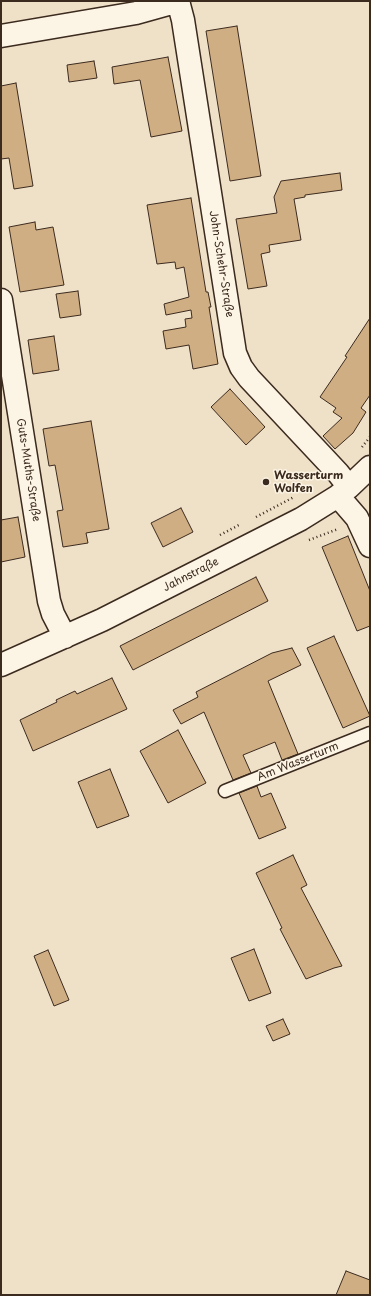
<!DOCTYPE html>
<html>
<head>
<meta charset="utf-8">
<style>
	body { margin:0 }
	#map { position:relative; width:371px; height:1296px; overflow:hidden; background:#efe0c8; font-family:"Playpen Sans",sans-serif }
	canvas { display:block }
	.frame { position:absolute; inset:0; border:2px solid #3b2a1e; pointer-events:none }
</style>
</head>
<body>
<div id="map">
<canvas width="371" height="1296"></canvas>
<div class="frame"></div>
</div>
<script>
const ctx = document.querySelector('canvas').getContext('2d');
ctx.lineJoin = 'round';
function paint(path, color) {
  ctx.fillStyle = color;
  ctx.fill(path, 'evenodd');
}
function shape(rows) {
  const path = new Path2D();
  for (const r of rows) {
    path.moveTo(r[0], r[1]);
    for (let i = 2; i < r.length; i += 2) path.lineTo(r[i], r[i + 1]);
  }
  return path;
}
function stroke(path, color, width, dash) {
  ctx.strokeStyle = color;
  ctx.lineWidth = width;
  ctx.lineCap = dash ? 'butt' : 'round';
  ctx.setLineDash(dash || []);
  ctx.stroke(path);
}
function label(font, color, halo, rows, align = 'center') {
  ctx.font = font + ' "Playpen Sans",sans-serif';
  ctx.lineWidth = 3;
  ctx.setLineDash([]);
  ctx.textBaseline = 'middle';
  ctx.strokeStyle = halo;
  ctx.fillStyle = color;
  for (const [text, x, y, turn = 0] of rows) {
    ctx.save();
    ctx.translate(x, y);
    ctx.rotate((+turn || 0) * Math.PI / 180);
    ctx.textAlign = isNaN(turn) ? turn : align;
    if (halo) ctx.strokeText(text, 0, 0);
    ctx.fillText(text, 0, 0);
    ctx.restore();
  }
}
const building = shape([
	[237,26,261,176,230,181,206,31,237,26],
	[168,57,182,131,151,137,140,80,114,84,112,67,168,57],
	[94,61,97,78,69,82,67,65,94,61],
	[16,83,33,186,14,189,9,158,1,159,1,86,16,83],
	[340,173,342,190,305,195,305,197,294,199,301,240,269,245,270,252,261,254,267,286,248,289,236,219,277,213,274,197,281,181,340,173],
	[191,198,206,292,208,292,211,307,209,307,218,364,193,369,189,345,166,349,163,331,186,327,185,319,192,318,191,310,166,315,164,304,189,297,184,267,176,269,175,262,157,264,147,205,191,198],
	[35,222,36,230,53,227,64,285,20,292,9,227,35,222],
	[78,291,81,315,60,318,56,294,78,291],
	[370,318,370,395,361,408,366,412,353,433,335,449,323,436,342,418,333,412,336,408,320,397,347,357,345,356,370,318],
	[54,336,59,370,33,374,28,340,54,336],
	[230,389,265,427,246,445,211,407,230,389],
	[91,421,109,529,86,533,88,543,63,547,57,511,63,510,55,465,49,466,43,429,91,421],
	[181,508,193,532,163,547,151,523,181,508],
	[18,517,25,557,1,562,1,520,18,517],
	[348,536,370,591,370,626,357,631,322,547,348,536],
	[256,577,268,601,133,670,120,646,256,577],
	[334,636,370,716,343,728,307,648,334,636],
	[292,648,301,665,268,681,298,754,282,760,275,742,243,755,251,773,233,780,204,712,181,724,173,710,198,697,196,692,272,653,292,648],
	[112,678,127,709,33,751,20,720,57,702,56,700,75,691,77,694,112,678],
	[178,730,206,783,168,803,140,751,178,730],
	[110,769,129,816,97,828,78,782,110,769],
	[257,786,261,797,271,793,286,828,259,839,239,793,257,786],
	[293,855,307,885,301,888,342,966,334,968,306,979,280,929,282,928,256,873,293,855],
	[254,949,271,993,249,1001,231,958,254,949],
	[48,950,69,1000,54,1006,34,956,48,950],
	[283,1019,290,1034,273,1041,266,1026,283,1019],
	[346,1271,370,1280,370,1295,336,1295,346,1271]
]);
const path = shape([
	[362,447,370,437],
	[256,517,294,497],
	[220,535,239,525],
	[309,540,338,529]
]);
const lane = shape([
	[225,791,370,733]
]);
const street = shape([
	[178,1,183,20,235,353,241,367,249,378,338,473,349,487],
	[1,36,136,13,179,1],
	[1,300,49,601,53,614,65,637],
	[338,496,357,518,370,546],
	[1,665,102,620,301,519,338,496,349,487,370,467]
]);
const markers = [
	[266,482,4,"#3b2a1e"]
];
const streetNames = [
	["John-Schehr-Straße",221,264,81],
	["Guts-Muths-Straße",28,470,81],
	["Jahnstraße",191,575,-27],
	["Am Wasserturm",298,762,-22]
];
const poiNames = [
	["Wasserturm",274,476],
	["Wolfen",274,489]
];
paint(building, '#d0ae83');
stroke(building, '#3b2a1e', 1);
stroke(lane, '#3b2a1e', 15);
stroke(street, '#3b2a1e', 25);
stroke(path, '#3b2a1e', 2.5, [1, 3]);
stroke(lane, '#fcf5e5', 12);
stroke(street, '#fcf5e5', 22);
for (const [x, y, r, color] of markers) {
  const dot = new Path2D();
  dot.arc(x, y, r, 0, 2 * Math.PI);
  ctx.fillStyle = color;
  ctx.fill(dot);
  stroke(dot, '#fcf5e5', 1.5);
}
label('11px', '#3b2a1e', '#fcf5e5', streetNames);
label('bold 11px', '#3b2a1e', '#fcf5e5', poiNames, 'left');
</script>
</body>
</html>
